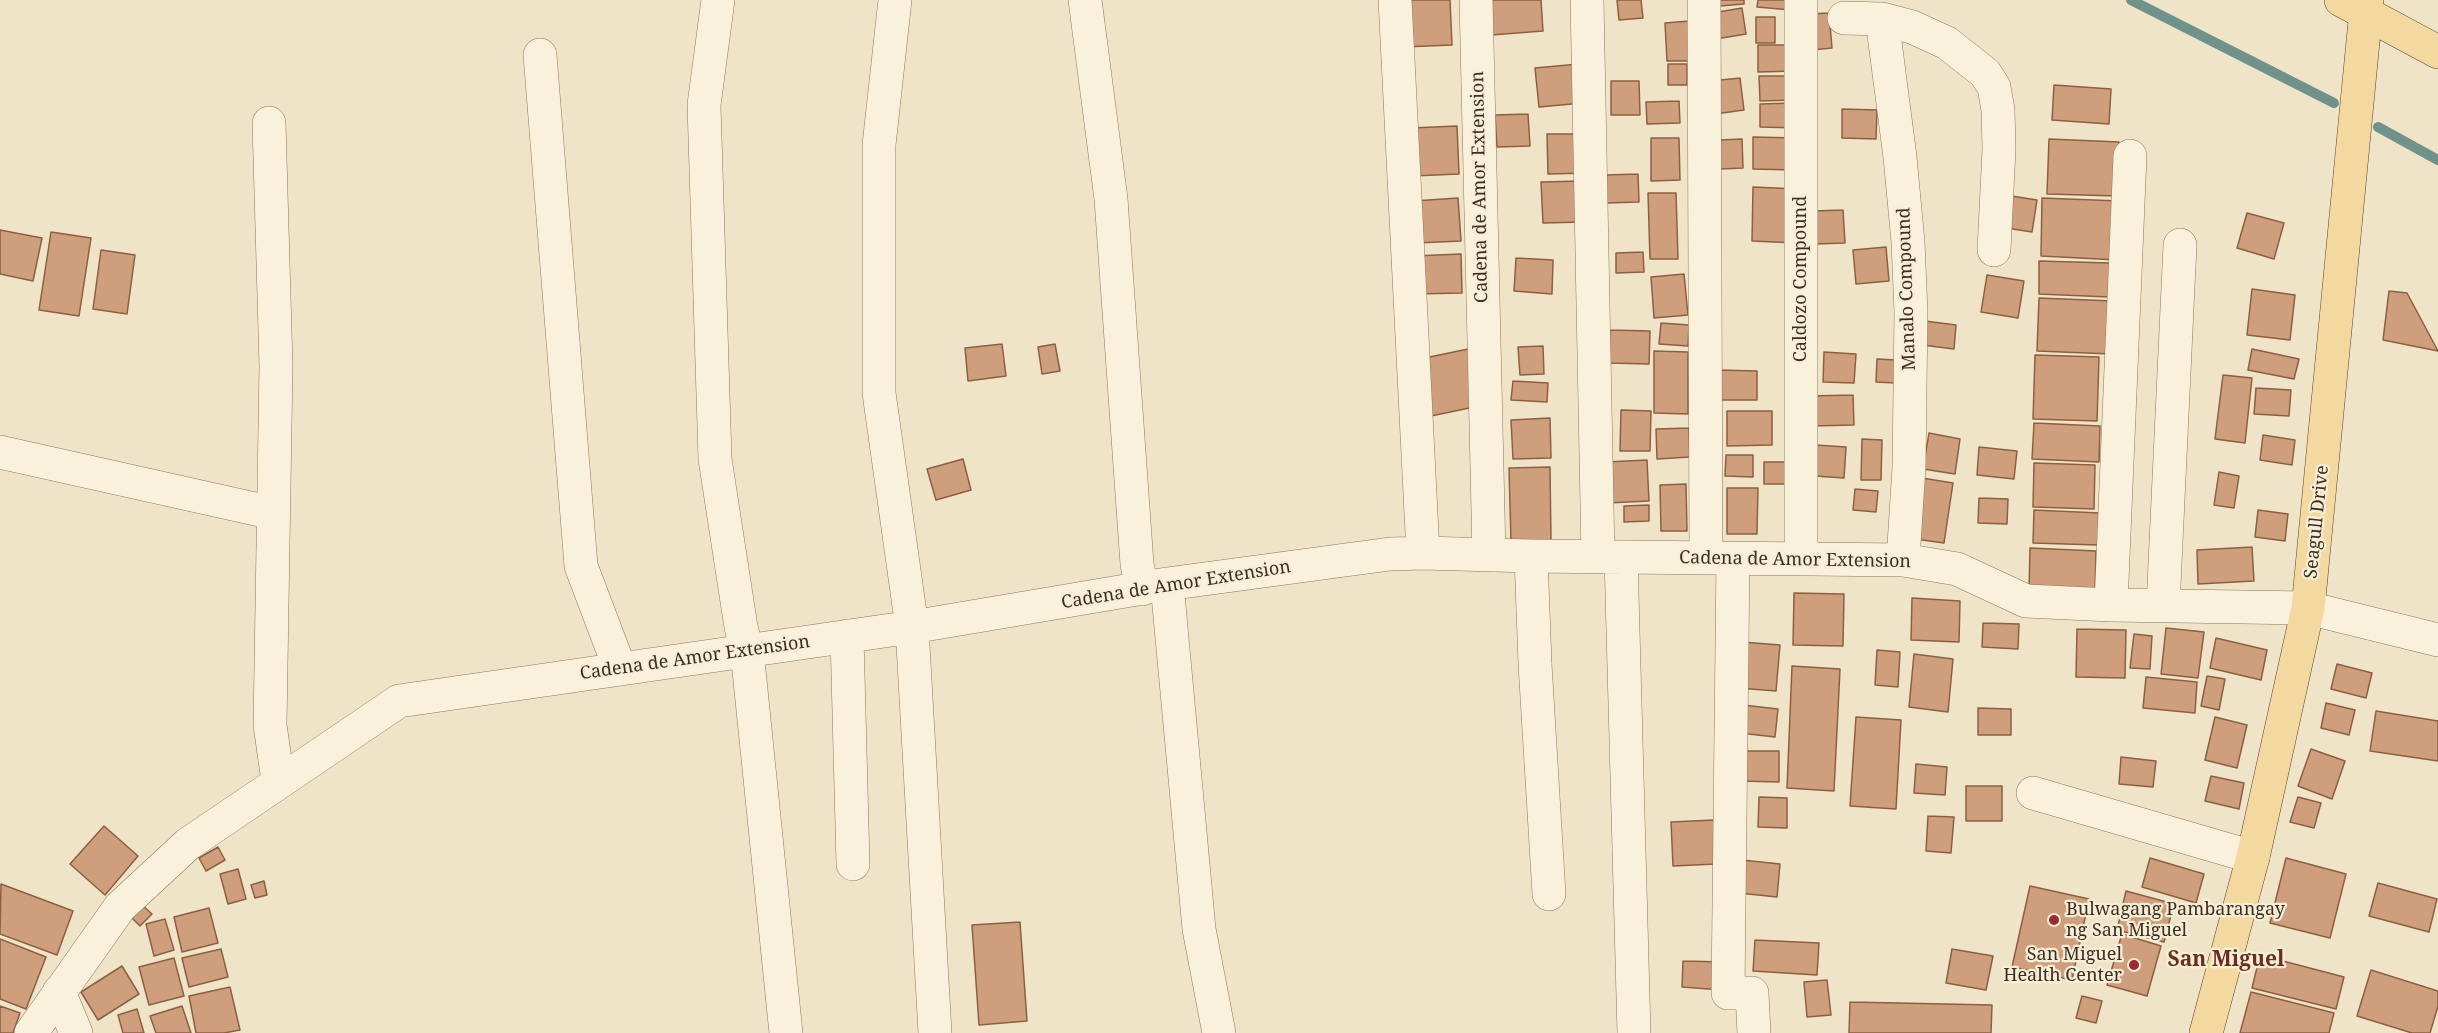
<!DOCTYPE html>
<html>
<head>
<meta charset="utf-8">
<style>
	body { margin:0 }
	canvas { display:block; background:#f0e4c8 }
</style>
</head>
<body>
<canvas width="2438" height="1033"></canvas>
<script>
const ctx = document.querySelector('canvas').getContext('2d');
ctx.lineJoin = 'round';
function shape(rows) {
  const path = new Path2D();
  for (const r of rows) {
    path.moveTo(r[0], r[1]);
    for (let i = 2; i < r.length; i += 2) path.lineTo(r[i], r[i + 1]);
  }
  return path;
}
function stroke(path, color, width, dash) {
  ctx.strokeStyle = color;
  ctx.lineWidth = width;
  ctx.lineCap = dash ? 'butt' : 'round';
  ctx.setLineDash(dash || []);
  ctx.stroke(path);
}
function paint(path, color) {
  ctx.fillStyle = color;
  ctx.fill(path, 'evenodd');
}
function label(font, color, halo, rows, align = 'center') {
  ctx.font = font + ' "Noto Serif",serif';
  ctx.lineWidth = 4.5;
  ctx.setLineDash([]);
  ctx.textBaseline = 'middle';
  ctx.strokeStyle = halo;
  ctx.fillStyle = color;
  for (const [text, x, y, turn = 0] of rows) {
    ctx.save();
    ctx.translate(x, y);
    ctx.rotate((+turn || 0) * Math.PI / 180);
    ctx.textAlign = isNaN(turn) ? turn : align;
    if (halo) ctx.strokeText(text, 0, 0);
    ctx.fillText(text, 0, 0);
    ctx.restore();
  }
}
const stream = shape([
	[2131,0,2334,103],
	[2378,127,2438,160]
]);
const building = shape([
	[1400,0,1450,0,1452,45,1403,47,1400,0],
	[1489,0,1541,0,1543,31,1491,35,1489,0],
	[1617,0,1641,0,1643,18,1619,20,1617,0],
	[1720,0,1744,0,1744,4,1720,6,1720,0],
	[1758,0,1792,0,1791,10,1757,7,1758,0],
	[1742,8,1746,34,1716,39,1712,13,1742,8],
	[1829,13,1832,48,1812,50,1809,14,1829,13],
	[1756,17,1775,17,1775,43,1756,43,1756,17],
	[1690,21,1693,61,1667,61,1665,23,1690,21],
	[1758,45,1795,45,1796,71,1758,72,1758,45],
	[1579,64,1583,103,1539,107,1535,68,1579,64],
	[1668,64,1687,64,1687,85,1668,85,1668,64],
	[1759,76,1795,76,1796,100,1760,101,1759,76],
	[1740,78,1744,110,1715,114,1711,81,1740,78],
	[1611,81,1639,81,1640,115,1611,115,1611,81],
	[2054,85,2111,89,2109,124,2052,120,2054,85],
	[1679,101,1680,123,1647,124,1646,102,1679,101],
	[1795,103,1798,128,1760,127,1760,104,1795,103],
	[1842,109,1877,110,1876,139,1842,138,1842,109],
	[1528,114,1530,146,1497,147,1495,115,1528,114],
	[1457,126,1459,174,1413,176,1411,128,1457,126],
	[1547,134,1587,134,1588,173,1548,174,1547,134],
	[1753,137,1796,138,1795,170,1753,169,1753,137],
	[1651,138,1679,138,1680,180,1651,181,1651,138],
	[1742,139,1743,168,1720,169,1719,140,1742,139],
	[2049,139,2119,142,2118,196,2047,194,2049,139],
	[1638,174,1639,202,1606,203,1605,175,1638,174],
	[1582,181,1583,222,1543,223,1541,182,1582,181],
	[1753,187,1798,189,1797,243,1752,241,1753,187],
	[1648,193,1676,193,1678,259,1650,259,1648,193],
	[2005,195,2037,200,2032,232,2000,227,2005,195],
	[1458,198,1461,241,1416,243,1414,201,1458,198],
	[2042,198,2120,201,2118,260,2041,256,2042,198],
	[1843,210,1845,243,1815,244,1813,211,1843,210],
	[2247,213,2284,223,2274,259,2237,248,2247,213],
	[0,230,42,238,33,281,0,274,0,230],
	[51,232,91,238,79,316,39,310,51,232],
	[1886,247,1889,281,1856,284,1853,250,1886,247],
	[101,250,135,255,127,314,93,309,101,250],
	[1643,252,1644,272,1616,273,1616,253,1643,252],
	[1461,254,1462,293,1414,294,1413,256,1461,254],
	[1516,258,1553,260,1552,294,1514,291,1516,258],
	[2039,261,2110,263,2109,297,2039,294,2039,261],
	[1684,274,1688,315,1654,318,1651,277,1684,274],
	[1987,275,2024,281,2018,318,1981,312,1987,275],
	[2252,289,2295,295,2290,340,2247,335,2252,289],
	[2389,291,2407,293,2438,351,2383,340,2389,291],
	[2039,298,2113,301,2111,354,2037,351,2039,298],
	[1925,321,1956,325,1954,349,1922,345,1925,321],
	[1661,323,1689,325,1688,346,1659,344,1661,323],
	[1610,330,1650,331,1649,364,1609,363,1610,330],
	[1002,344,1006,376,968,381,965,348,1002,344],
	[1055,344,1060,371,1042,374,1038,347,1055,344],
	[1543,346,1544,374,1520,375,1518,347,1543,346],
	[1468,349,1479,406,1431,416,1420,359,1468,349],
	[2252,349,2299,359,2294,379,2248,370,2252,349],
	[1654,351,1688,352,1688,414,1654,413,1654,351],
	[1824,352,1856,354,1854,383,1823,382,1824,352],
	[2035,355,2099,357,2097,421,2033,419,2035,355],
	[1877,359,1896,360,1895,383,1876,382,1877,359],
	[1718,370,1757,371,1757,400,1718,400,1718,370],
	[2223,375,2252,378,2245,443,2215,439,2223,375],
	[1513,381,1548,383,1547,402,1511,400,1513,381],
	[2256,388,2291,390,2289,416,2254,414,2256,388],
	[1853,395,1854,425,1810,426,1809,396,1853,395],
	[1621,410,1651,411,1650,451,1620,451,1621,410],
	[1727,411,1772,411,1772,445,1727,446,1727,411],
	[1550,418,1551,458,1513,459,1511,420,1550,418],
	[2034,423,2100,426,2099,462,2032,459,2034,423],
	[1689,428,1690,457,1657,459,1656,429,1689,428],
	[1929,433,1960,439,1955,474,1923,469,1929,433],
	[2263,435,2295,440,2292,465,2260,460,2263,435],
	[1862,439,1882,440,1881,480,1861,480,1862,439],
	[1816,445,1846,447,1844,478,1815,476,1816,445],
	[1979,447,2017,451,2014,479,1977,475,1979,447],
	[1726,455,1753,455,1753,477,1725,476,1726,455],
	[963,459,971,490,936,500,927,469,963,459],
	[1647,460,1649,501,1607,503,1606,462,1647,460],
	[1764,462,1792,462,1792,484,1764,484,1764,462],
	[2034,463,2095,465,2094,509,2033,507,2034,463],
	[1550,467,1551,541,1511,542,1509,468,1550,467],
	[2219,472,2239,476,2234,508,2214,505,2219,472],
	[1922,478,1953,483,1944,543,1915,539,1922,478],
	[1686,484,1687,531,1661,531,1660,485,1686,484],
	[1727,488,1758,488,1757,534,1727,534,1727,488],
	[1855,489,1878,491,1876,512,1853,510,1855,489],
	[1979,498,2008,499,2007,524,1978,523,1979,498],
	[1649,505,1649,521,1624,522,1624,506,1649,505],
	[2034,510,2100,513,2098,545,2033,543,2034,510],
	[2258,510,2288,514,2285,541,2255,537,2258,510],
	[2252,547,2254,581,2198,584,2197,550,2252,547],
	[2030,548,2096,551,2095,595,2029,592,2030,548],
	[1794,593,1844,594,1843,646,1793,645,1794,593],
	[1912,598,1960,601,1959,642,1911,640,1912,598],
	[1983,623,2019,624,2018,649,1982,647,1983,623],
	[2166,628,2204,632,2198,678,2161,674,2166,628],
	[2077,629,2126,630,2125,678,2076,677,2077,629],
	[2134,634,2152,636,2150,669,2130,668,2134,634],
	[2216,638,2267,650,2261,680,2210,668,2216,638],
	[1742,642,1780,645,1776,691,1738,688,1742,642],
	[1877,650,1900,652,1898,687,1875,685,1877,650],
	[1914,654,1953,659,1948,712,1909,707,1914,654],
	[2337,664,2372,673,2366,698,2331,689,2337,664],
	[1792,666,1840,669,1834,791,1787,788,1792,666],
	[2207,676,2225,679,2219,710,2201,706,2207,676],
	[2146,677,2197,682,2195,713,2143,708,2146,677],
	[2326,703,2355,710,2349,735,2321,728,2326,703],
	[1743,705,1778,709,1775,737,1740,733,1743,705],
	[1978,708,2011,709,2011,735,1978,735,1978,708],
	[2376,711,2438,721,2438,761,2370,751,2376,711],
	[1856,717,1901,720,1896,809,1850,806,1856,717],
	[2215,717,2247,725,2237,768,2205,760,2215,717],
	[2311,749,2345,761,2332,799,2298,786,2311,749],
	[1739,751,1779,751,1779,782,1739,781,1739,751],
	[2121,757,2156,761,2153,787,2119,784,2121,757],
	[1916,764,1947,767,1945,795,1914,793,1916,764],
	[2211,776,2244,783,2239,809,2205,801,2211,776],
	[1966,786,2002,786,2002,821,1966,821,1966,786],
	[1759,797,1787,798,1787,828,1758,827,1759,797],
	[2298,797,2321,803,2314,828,2290,822,2298,797],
	[1928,816,1954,817,1951,853,1926,851,1928,816],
	[1714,820,1716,864,1673,866,1671,822,1714,820],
	[104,826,138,856,105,895,70,864,104,826],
	[218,847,225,860,206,871,199,858,218,847],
	[2150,858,2204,874,2196,903,2142,887,2150,858],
	[2286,858,2346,874,2330,938,2270,923,2286,858],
	[1742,860,1780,864,1777,897,1739,893,1742,860],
	[238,869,246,899,228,904,220,874,238,869],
	[264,881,267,895,255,898,251,885,264,881],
	[2378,883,2437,899,2429,932,2369,916,2378,883],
	[1,884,73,911,57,955,0,934,1,884],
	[2030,886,2089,899,2072,980,2012,967,2030,886],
	[2126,891,2174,904,2164,942,2117,930,2126,891],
	[142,905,152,914,140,926,130,916,142,905],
	[209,908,218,943,182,952,174,917,209,908],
	[165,919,174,950,154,956,146,924,165,919],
	[1020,922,1027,1021,979,1025,972,925,1020,922],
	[2122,934,2161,946,2147,996,2107,985,2122,934],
	[0,939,46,957,26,1009,0,999,0,939],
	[1755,940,1819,943,1817,975,1753,971,1755,940],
	[221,949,228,977,189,987,182,958,221,949],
	[1952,949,1993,956,1986,990,1946,983,1952,949],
	[2260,955,2344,977,2336,1009,2252,988,2260,955],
	[174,958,184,996,149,1005,139,967,174,958],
	[1683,961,1723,962,1722,990,1682,987,1683,961],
	[122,966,139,994,98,1020,81,992,122,966],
	[2371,970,2438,991,2438,1006,2430,1033,2412,1033,2357,1016,2371,970],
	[1827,980,1831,1015,1807,1017,1804,982,1827,980],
	[230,987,240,1030,224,1033,196,1033,189,996,230,987],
	[2251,992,2334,1013,2329,1033,2240,1033,2251,992],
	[2082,996,2102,1001,2096,1023,2076,1018,2082,996],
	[1850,1002,1992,1005,1991,1033,1849,1033,1850,1002],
	[0,1006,20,1013,13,1033,0,1033,0,1006],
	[182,1006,191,1033,156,1033,150,1016,182,1006],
	[137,1009,144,1033,123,1033,118,1015,137,1009]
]);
const minor = shape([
	[718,0,704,105,715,459,741,627,747,651,786,1033],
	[895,0,879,145,879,393,912,627,935,1033],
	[1085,0,1111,199,1137,564,1142,589],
	[1395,0,1423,553],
	[1476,0,1489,554],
	[1587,0,1598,556],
	[1704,0,1706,557],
	[1801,0,1801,558],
	[1844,18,1882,19,1912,27,1947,43,1985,73,1994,87,1998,110,1999,149,1994,250],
	[1882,19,1900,157,1908,242,1911,312,1909,467,1903,560],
	[540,55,581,566,620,669],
	[269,123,276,366,270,725,278,781],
	[0,452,273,513],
	[1531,556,1535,664,1549,894],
	[1621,557,1634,1033],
	[1733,558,1728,993,1752,993,1754,1033],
	[1167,584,1199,929,1219,1033],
	[2111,605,2130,156],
	[2163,606,2180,245],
	[847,636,853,864],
	[2033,793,2253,857],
	[59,992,76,1033],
	[31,1033,120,907,188,844,399,701,912,627,1167,584,1390,554,1423,553,1531,556,1903,560,1957,569,2026,601,2111,605,2308,608,2438,640]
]);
const major = shape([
	[2341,0,2438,52],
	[2206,1033,2253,857,2308,608,2367,0]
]);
const markers = [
	[2054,920,6,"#9e2a2b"],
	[2134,965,6,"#9e2a2b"]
];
const streetNames = [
	["Cadena de Amor Extension",1480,187,-91],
	["Caldozo Compound",1801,279,-90],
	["Manalo Compound",1907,289,-92],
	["Seagull Drive",2317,522,-84],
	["Cadena de Amor Extension",1795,560,1],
	["Cadena de Amor Extension",1176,585,-9],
	["Cadena de Amor Extension",695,658,-8]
];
const poiNames = [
	["Bulwagang Pambarangay",2066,910],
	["ng San Miguel",2066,931],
	["San Miguel",2122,955,"right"],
	["Health Center",2122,976,"right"]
];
const quarterNames = [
	["San Miguel",2226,960]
];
stroke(stream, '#6f938a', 10);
paint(building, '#cf9f7d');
stroke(building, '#8d5f41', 1.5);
stroke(minor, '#8d765c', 34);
stroke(major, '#5b4430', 34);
stroke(minor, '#faf1dc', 33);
stroke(major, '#f3d9a0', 33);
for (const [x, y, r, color] of markers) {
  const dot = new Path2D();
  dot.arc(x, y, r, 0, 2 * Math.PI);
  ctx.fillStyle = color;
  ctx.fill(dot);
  stroke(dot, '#f7eed8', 2);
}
label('18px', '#3d2e20', '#f7eed8', streetNames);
label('18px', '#3d2e20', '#f7eed8', poiNames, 'left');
label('bold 21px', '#6b2e1e', '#f7eed8', quarterNames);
</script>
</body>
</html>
